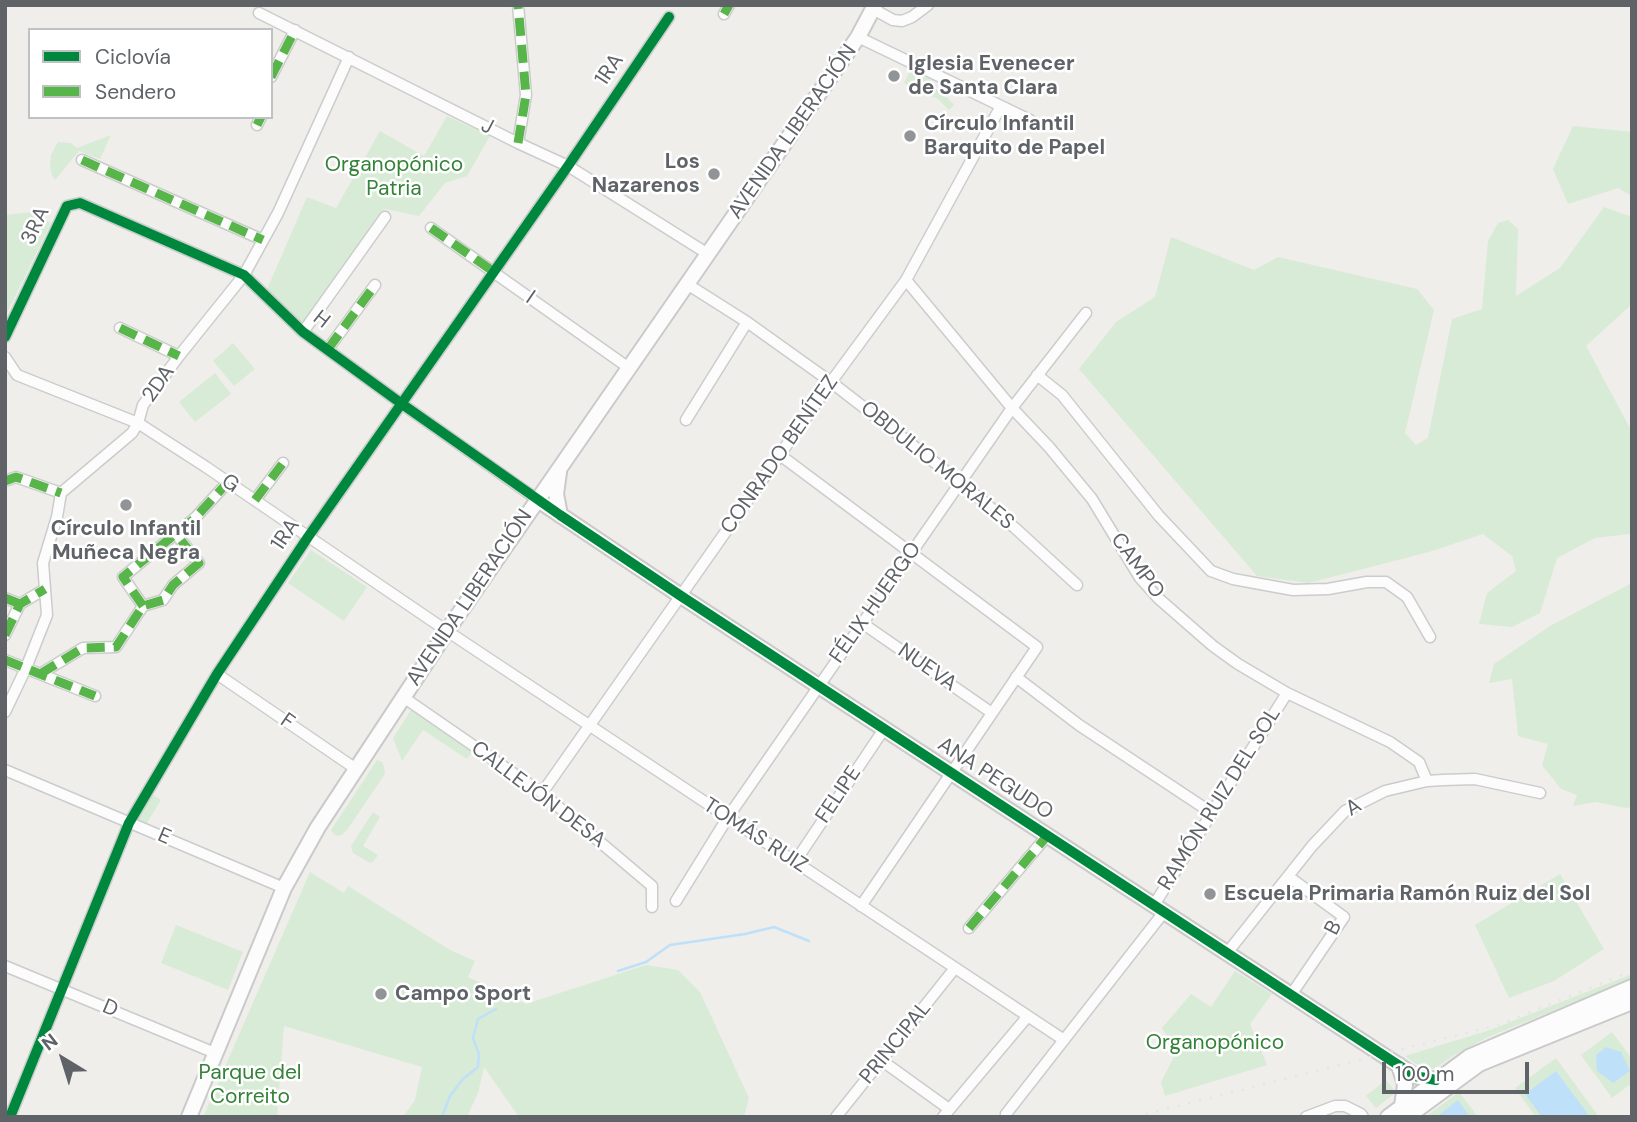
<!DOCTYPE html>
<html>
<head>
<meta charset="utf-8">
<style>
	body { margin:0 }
	#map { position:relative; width:1637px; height:1122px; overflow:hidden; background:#efeeea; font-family:"DM Sans",sans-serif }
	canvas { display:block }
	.frame { position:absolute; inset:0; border:7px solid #5f6368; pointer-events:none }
	.legend { position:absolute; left:28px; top:28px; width:245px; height:91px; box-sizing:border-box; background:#fff; border:2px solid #bfc1c3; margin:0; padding:9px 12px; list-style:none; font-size:21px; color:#5f6368 }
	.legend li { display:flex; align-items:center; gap:14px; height:35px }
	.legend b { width:35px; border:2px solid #bfc1c3 }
	.north { position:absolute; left:28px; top:1024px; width:70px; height:70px; -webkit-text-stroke:5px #fff; paint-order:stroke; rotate:322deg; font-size:19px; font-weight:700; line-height:28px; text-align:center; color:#5f6368 }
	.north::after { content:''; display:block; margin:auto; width:24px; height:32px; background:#5f6368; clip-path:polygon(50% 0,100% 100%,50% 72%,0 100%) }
	.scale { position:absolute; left:1382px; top:1062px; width:147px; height:32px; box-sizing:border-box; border:4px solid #5f6368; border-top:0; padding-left:9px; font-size:21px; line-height:24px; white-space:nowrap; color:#5f6368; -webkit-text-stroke:5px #fff; paint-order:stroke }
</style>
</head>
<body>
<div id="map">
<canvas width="1637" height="1122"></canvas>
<div class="frame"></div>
<ul class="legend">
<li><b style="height:9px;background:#00873e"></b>Ciclovía</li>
<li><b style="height:9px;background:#58b549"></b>Sendero</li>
</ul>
<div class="north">N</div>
<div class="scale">100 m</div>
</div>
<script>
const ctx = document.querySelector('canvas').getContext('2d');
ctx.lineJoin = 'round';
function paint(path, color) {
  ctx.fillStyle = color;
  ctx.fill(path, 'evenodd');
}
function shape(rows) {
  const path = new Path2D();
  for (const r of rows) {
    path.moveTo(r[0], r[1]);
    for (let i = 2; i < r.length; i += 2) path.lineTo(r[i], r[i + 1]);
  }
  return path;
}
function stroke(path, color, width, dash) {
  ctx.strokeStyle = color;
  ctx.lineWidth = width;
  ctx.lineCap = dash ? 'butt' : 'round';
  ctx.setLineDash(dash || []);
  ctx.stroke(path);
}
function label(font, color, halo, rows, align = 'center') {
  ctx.font = font + ' "DM Sans",sans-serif';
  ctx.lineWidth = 5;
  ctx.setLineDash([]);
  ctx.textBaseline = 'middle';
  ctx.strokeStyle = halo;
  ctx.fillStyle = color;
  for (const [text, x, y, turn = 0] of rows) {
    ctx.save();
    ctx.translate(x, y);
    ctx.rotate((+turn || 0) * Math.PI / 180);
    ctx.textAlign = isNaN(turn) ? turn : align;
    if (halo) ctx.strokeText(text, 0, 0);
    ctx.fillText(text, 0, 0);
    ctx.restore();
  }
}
const green = shape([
	[911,69,931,79,933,88,943,93,954,105,949,110,938,99,904,83],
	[447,116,490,136,467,176,445,183,419,216,385,209,302,324,265,294,307,197,336,208,380,131,424,156],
	[1573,126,1632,132,1632,196,1618,188,1568,204,1553,169],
	[111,135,100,159,79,151,55,180,52,175,50,167,51,155,58,142,71,143,77,148],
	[1604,207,1632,217,1632,304,1586,346,1632,432,1632,537,1630,534,1595,538,1557,558,1540,613,1512,627,1479,624,1487,593,1516,571,1512,556,1483,534,1429,552,1308,583,1257,576,1079,369,1116,322,1155,297,1171,237,1254,270,1278,257,1417,289,1434,310,1405,433,1416,445,1428,438,1452,319,1482,309,1488,241,1498,223,1508,220,1518,229,1516,296,1560,268],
	[32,212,51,223,5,317,5,215],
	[233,343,255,369,234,386,213,361],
	[215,373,231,394,195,422,179,402],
	[311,550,367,587,344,621,288,583],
	[1632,581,1632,807,1626,808,1596,802,1573,806,1577,795,1561,789,1542,765,1548,744,1518,736,1512,679,1489,683,1494,664,1550,626,1630,584],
	[411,710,472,752,467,759,423,730,402,761,393,738],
	[377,760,382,762,384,767,385,774,347,830,343,834,338,836,334,834,331,830],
	[153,795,161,800,147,823,138,820],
	[373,812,380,817,363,846,378,855,373,862,370,863,353,853,351,846],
	[310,872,344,893,348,886,450,950,475,961,468,977,526,1004,646,965,678,970,700,992,749,1098,744,1117,519,1117,484,1067,478,1093,467,1117,403,1117,415,1100,422,1067,284,1026,277,1117,203,1117],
	[1560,874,1604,949,1554,981,1509,998,1475,925],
	[176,925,243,952,228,990,161,963],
	[1235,971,1272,994,1250,1024,1267,1065,1165,1096,1161,1082,1177,1051,1162,1028,1191,994,1211,1007],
	[1632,974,1632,979,1488,1037,1454,1055,1434,1069,1416,1064,1405,1056,1490,1030],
	[1612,1032,1632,1059,1632,1083,1612,1098,1581,1055],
	[1556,1058,1599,1117,1536,1117,1515,1088],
	[1386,1080,1396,1092,1376,1108,1366,1096],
	[1459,1092,1478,1117,1429,1117,1428,1115]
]);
const water = shape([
	[1606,1047,1621,1052,1630,1071,1613,1083,1597,1071,1596,1055],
	[1556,1071,1590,1117,1542,1117,1525,1094],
	[1458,1100,1470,1117,1436,1117]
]);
const stream = shape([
	[618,971,646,962,670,945,745,934,774,927,809,941],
	[442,1117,450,1096,463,1079,478,1067,479,1054,473,1038,478,1019,496,1009]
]);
const street = shape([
	[873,9,893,20,902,21,912,17,928,5],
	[259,13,518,143,568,166,708,254],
	[724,14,729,5],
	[858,37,1030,120],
	[271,77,295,30],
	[257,125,261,117],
	[518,143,526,95,518,5],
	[82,160,263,240],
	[431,228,629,368],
	[906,280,1012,408,1049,447,1092,499,1140,578,1158,598,1213,646,1238,664,1287,693,1390,742,1419,762,1427,781],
	[687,284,747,322,831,382,960,482,1015,528,1077,585],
	[120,328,179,356],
	[303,332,385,217],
	[5,337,67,206,80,203,244,275,303,332,402,404,538,500],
	[328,349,375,285],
	[5,357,17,375,138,423,206,467,447,631,1064,1040],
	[1037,375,1062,395,1159,516,1211,571,1233,579,1293,590,1328,589,1367,582,1386,582,1407,597,1430,637],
	[686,420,747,322],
	[780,455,1037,647,861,906],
	[5,481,16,477,61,493],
	[255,500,283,463],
	[5,598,20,604],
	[143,606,123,577,196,517,228,482],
	[862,623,992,713],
	[5,635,20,604,45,589],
	[5,660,95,696],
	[40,674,83,648,116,647,143,606,163,600,173,585,199,563,176,534],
	[217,674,356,769],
	[1016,677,1079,725,1212,813],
	[403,697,542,793,652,886,652,907],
	[5,712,26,668,47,615,43,563,57,517,61,493,132,433,138,423,143,405,179,356,244,275,278,213,349,57],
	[5,770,284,888],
	[542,793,831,382,906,280,1001,106],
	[795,862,884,729],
	[1289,877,1344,917,1291,995],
	[676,901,728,817,1012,408,1086,313],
	[1154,905,1287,693],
	[969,928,1047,836],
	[1227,953,1312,846,1345,811,1385,791,1427,781,1443,780,1475,779,1540,793],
	[5,966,215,1053],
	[881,1060,949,1109],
	[1006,1114,1164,912],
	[10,1117,129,823,217,674,308,537,568,166,669,17],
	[836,1117,955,968],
	[943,1117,1028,1016],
	[1306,1117,1335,1106,1345,1106,1361,1114,1363,1117]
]);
const secondary = shape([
	[559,472,556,494,560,515],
	[538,500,681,596,1415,1076,1436,1080,1459,1078],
	[1399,1065,1405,1085,1402,1106],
	[189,1117,284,888,318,827,447,631,858,37,875,5],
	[1388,1117,1469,1057,1632,987],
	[1407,1117,1479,1064,1632,1002]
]);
const rail = shape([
	[1135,1117,1501,1024,1632,971]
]);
const quiet = shape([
	[724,14,729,5],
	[271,77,295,30],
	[257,125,261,117],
	[518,143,526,95,518,5],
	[82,160,263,240],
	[431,228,494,272],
	[120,328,179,356],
	[328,349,375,285],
	[5,481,16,477,61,493],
	[255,500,283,463],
	[5,598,20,604],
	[143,606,123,577,196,517,228,482],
	[5,635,20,604,45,589],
	[5,660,95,696],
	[40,674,83,648,116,647,143,606,163,600,173,585,199,563,176,534],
	[969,928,1047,836]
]);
const cycleway = shape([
	[5,337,67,206,80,203,244,275,303,332,402,404,560,515,681,596,1415,1076,1436,1080],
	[10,1117,129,823,217,674,308,537,568,166,669,17]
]);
const markers = [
	[894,76,7,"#919496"],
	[910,136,7,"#919496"],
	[714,174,7,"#919496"],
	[126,505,7,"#919496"],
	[1210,894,7,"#919496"],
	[381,994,7,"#919496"]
];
const poiNames = [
	["Iglesia Evenecer",908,64],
	["de Santa Clara",908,88],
	["Círculo Infantil",924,124],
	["Barquito de Papel",924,148],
	["Los",700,162,"right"],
	["Nazarenos",700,186,"right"],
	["Círculo Infantil",126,529,"center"],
	["Muñeca Negra",126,553,"center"],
	["Escuela Primaria Ramón Ruiz del Sol",1224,894],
	["Campo Sport",395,994]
];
const streetNames = [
	["1RA",610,70,-56],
	["J",487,127,27],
	["AVENIDA LIBERACIÓN",793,132,-55],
	["3RA",36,226,-65],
	["I",530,298,35],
	["H",321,320,38],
	["2DA",159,384,-55],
	["CONRADO BENÍTEZ",780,455,-55],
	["OBDULIO MORALES",937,466,39],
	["G",230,484,34],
	["1RA",286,535,-56],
	["CAMPO",1137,566,54],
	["AVENIDA LIBERACIÓN",470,598,-56],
	["FÉLIX HUERGO",876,603,-55],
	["NUEVA",927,668,35],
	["F",287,722,35],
	["ANA PEGUDO",995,779,33],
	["CALLEJÓN DESA",538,795,37],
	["FELIPE",839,795,-56],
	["RAMÓN RUIZ DEL SOL",1220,799,-58],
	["A",1354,808,-31],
	["TOMÁS RUIZ",755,836,33],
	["E",164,837,23],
	["B",1334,928,-63],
	["D",110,1009,23],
	["PRINCIPAL",896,1043,-51]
];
const parkNames = [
	["Organopónico",394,165],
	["Patria",394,189],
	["Organopónico",1215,1043],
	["Parque del",250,1073],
	["Correito",250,1097]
];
paint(green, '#d8ebd6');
paint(water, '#bfe0f9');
stroke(stream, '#bfe0f9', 2.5);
stroke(street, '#cbcccc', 13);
stroke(secondary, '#cacacb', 18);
stroke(street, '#fdfcfc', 10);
stroke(secondary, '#fdfcfc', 14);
stroke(rail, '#e4e4e4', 2.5, [2, 9]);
stroke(quiet, '#58b549', 9, [18, 9]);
stroke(cycleway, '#00873e', 10);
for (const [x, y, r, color] of markers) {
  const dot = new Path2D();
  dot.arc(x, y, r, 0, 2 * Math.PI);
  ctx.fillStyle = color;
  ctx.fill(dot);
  stroke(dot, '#fff', 2.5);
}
label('bold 21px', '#5f6368', '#fff', poiNames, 'left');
label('21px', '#5f6368', '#fff', streetNames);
label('21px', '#348238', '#fff', parkNames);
</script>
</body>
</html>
